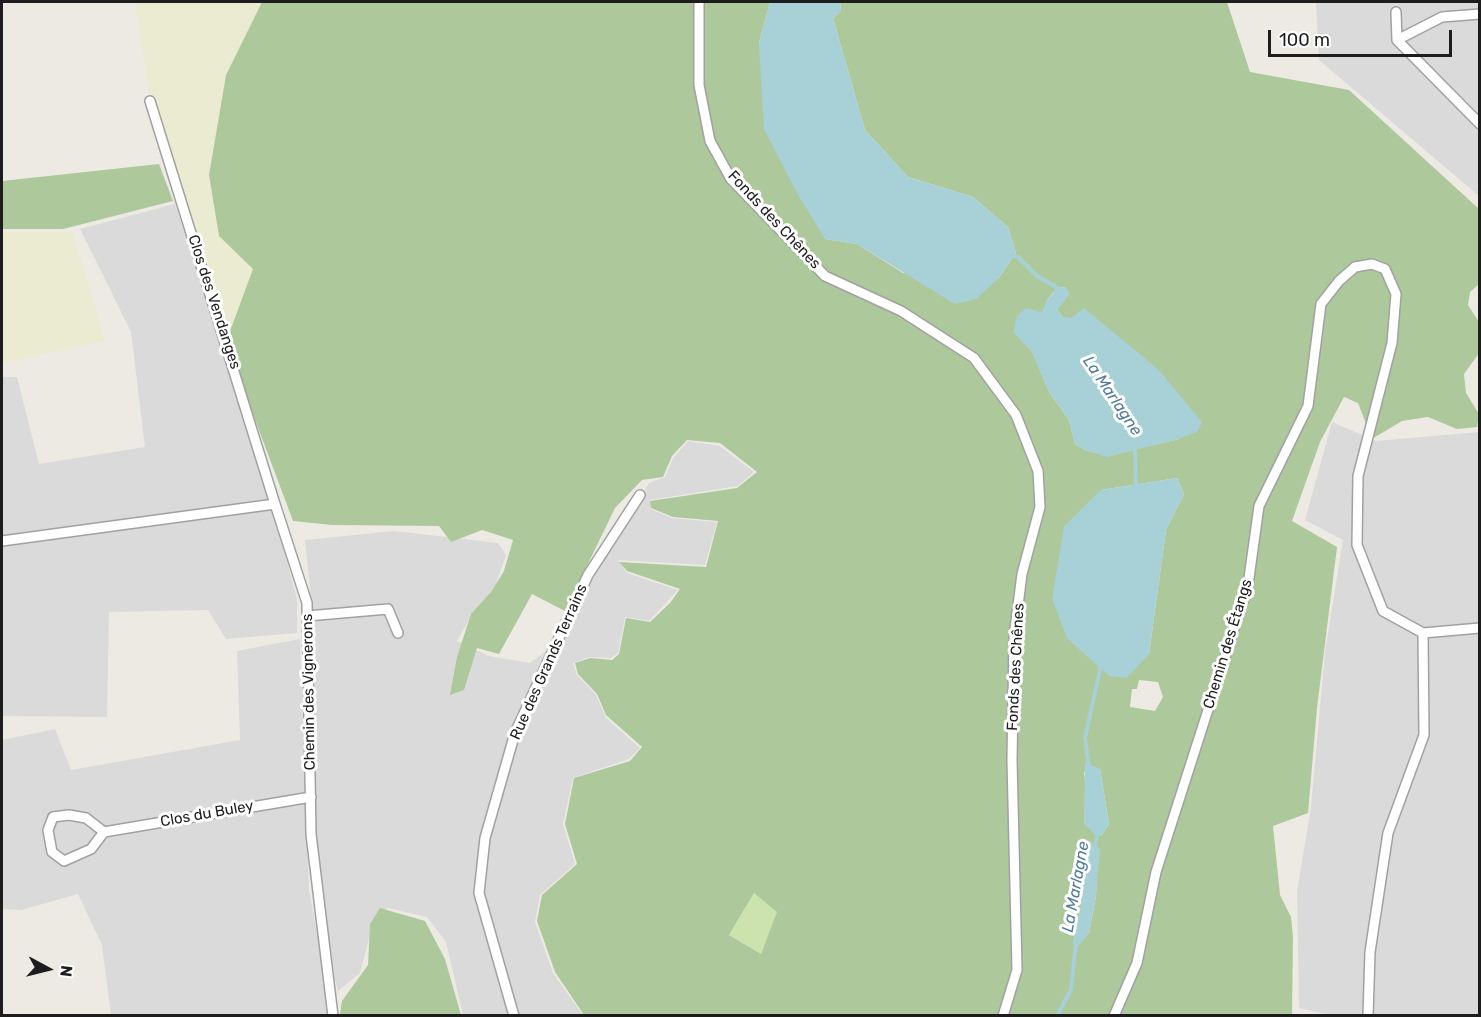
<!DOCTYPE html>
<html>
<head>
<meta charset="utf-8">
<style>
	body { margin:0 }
	#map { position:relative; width:1481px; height:1017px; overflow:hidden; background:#edeae4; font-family:Rubik,sans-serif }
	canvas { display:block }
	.frame { position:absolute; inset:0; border:3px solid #1d1d1d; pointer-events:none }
	.north { position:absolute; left:18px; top:939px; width:60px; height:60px; -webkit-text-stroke:4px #fff; paint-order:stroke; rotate:97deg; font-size:16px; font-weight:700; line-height:24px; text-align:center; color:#1d1d1d }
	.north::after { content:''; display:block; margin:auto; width:21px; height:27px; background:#1d1d1d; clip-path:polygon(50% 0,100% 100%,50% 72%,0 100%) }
	.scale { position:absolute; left:1268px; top:30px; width:184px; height:27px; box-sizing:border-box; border:3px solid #1d1d1d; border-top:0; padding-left:8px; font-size:18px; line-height:21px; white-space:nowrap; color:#1d1d1d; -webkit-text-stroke:4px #fff; paint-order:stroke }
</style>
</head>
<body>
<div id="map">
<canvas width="1481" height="1017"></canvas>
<div class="frame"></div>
<div class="north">N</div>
<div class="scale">100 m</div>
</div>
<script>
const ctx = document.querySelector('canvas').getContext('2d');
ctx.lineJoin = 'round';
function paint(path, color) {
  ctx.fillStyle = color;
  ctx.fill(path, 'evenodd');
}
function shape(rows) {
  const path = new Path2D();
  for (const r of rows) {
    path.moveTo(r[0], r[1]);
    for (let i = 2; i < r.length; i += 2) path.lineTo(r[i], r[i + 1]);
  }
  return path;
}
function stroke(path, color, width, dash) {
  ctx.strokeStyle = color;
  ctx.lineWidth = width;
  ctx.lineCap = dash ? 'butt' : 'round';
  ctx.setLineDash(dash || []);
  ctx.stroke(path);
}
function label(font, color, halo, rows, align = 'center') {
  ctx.font = font + ' Rubik,sans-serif';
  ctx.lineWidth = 6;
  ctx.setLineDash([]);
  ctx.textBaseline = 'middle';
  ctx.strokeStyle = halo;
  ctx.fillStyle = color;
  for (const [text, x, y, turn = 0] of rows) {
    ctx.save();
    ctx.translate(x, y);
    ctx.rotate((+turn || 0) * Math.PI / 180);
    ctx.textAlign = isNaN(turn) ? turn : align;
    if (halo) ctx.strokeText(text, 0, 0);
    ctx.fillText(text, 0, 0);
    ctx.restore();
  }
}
const residential = shape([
	[1316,2,1479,2,1479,196,1319,60],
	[175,204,259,457,297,599,297,633,226,639,208,610,109,612,107,717,2,716,2,377,17,377,39,464,145,447,131,332,80,229],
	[1332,422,1376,441,1479,432,1479,1015,1334,1016,1299,1008,1297,891,1311,807,1325,652,1343,540,1305,520],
	[688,441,720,446,754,472,738,486,650,500,651,509,672,518,717,522,705,565,618,560,627,573,678,590,649,621,625,617,618,653,611,658,589,657,573,663,577,675,596,695,606,718,640,748,629,759,573,778,563,824,575,864,540,895,535,922,553,973,583,1015,463,1015,446,942,427,917,388,908,375,916,360,973,338,991,321,927,314,800,315,636,305,540,394,531,498,543,506,555,495,587,470,618,457,641,489,656,530,663,555,644,649,483,665,477,673,458],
	[300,639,309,890,332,1009,338,1015,111,1015,102,945,78,894,21,910,2,909,2,740,55,729,71,770,240,740,237,651]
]);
const farmland = shape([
	[135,2,262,2,226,75,209,175,219,236,253,269,226,342,150,101],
	[2,232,73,232,105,341,2,363]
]);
const grass = shape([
	[754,893,778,912,761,954,729,935]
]);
const forest = shape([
	[262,2,770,2,759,43,825,239,857,244,903,273,998,279,1016,253,1008,227,973,197,908,177,865,130,833,18,841,11,840,2,1227,2,1250,72,1349,90,1479,209,1479,284,1470,292,1468,305,1479,322,1479,353,1464,374,1466,393,1479,414,1477,427,1457,429,1428,417,1402,421,1372,439,1358,403,1344,397,1320,442,1292,521,1337,547,1317,708,1308,813,1273,826,1280,895,1291,917,1293,937,1292,1015,584,1015,555,972,537,921,542,895,577,864,565,824,574,778,630,761,642,747,606,715,597,694,578,674,575,663,590,658,612,660,619,654,626,618,650,622,670,603,680,589,627,571,619,562,706,567,718,521,673,517,651,508,650,501,737,488,757,472,720,443,687,440,672,456,663,477,642,480,615,508,565,611,532,594,499,654,477,648,464,690,450,695,457,657,471,614,491,592,504,571,513,540,482,530,451,542,439,526,332,525,293,521,226,342,253,269,219,236,209,175,226,75],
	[1066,287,1063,300,1057,310,1064,318,1071,319,1179,439,1107,456,1085,450,1075,444,1069,420,1049,392,1032,351,1047,300,1057,288],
	[1177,478,1184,494,1166,530,1149,654,1101,490],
	[1139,680,1158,682,1163,697,1155,711,1130,707,1132,689,1137,689],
	[1100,769,1109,824,1101,836,1084,823,1086,789,1084,772],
	[1085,861,1097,873,1096,896,1089,933,1073,944,1082,902,1080,877],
	[754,893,777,912,761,954,729,935],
	[159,164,173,201,63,229,2,229,2,181],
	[380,908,425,921,445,959,461,1015,340,1014,342,1001,368,965,370,924]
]);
const water = shape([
	[770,2,840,2,841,11,833,18,865,130,908,177,973,197,1008,227,1016,253,998,279,976,299,955,304,857,244,825,239,798,195,764,129,759,43],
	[1066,287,1070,294,1057,310,1064,317,1071,318,1084,308,1158,369,1202,422,1198,431,1179,439,1107,457,1085,450,1075,444,1069,420,1049,392,1032,352,1013,332,1017,316,1026,308,1042,312,1047,300,1058,288],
	[1177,478,1184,494,1166,530,1149,654,1127,678,1109,676,1067,638,1052,599,1064,527,1101,490],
	[1085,762,1100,769,1109,824,1101,836,1094,834,1084,823],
	[1089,841,1100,848,1096,896,1089,933,1078,947,1073,943,1082,902,1080,877]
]);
const stream = shape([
	[1009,255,1018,257,1037,276,1058,288,1056,292],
	[1132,447,1135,451,1136,487],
	[1089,766,1085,738,1101,665],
	[1095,846,1098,830],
	[1057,1016,1071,990,1076,942]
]);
const street = shape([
	[699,2,699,85,710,141,731,179,825,276,901,311,974,358,1016,415,1038,471,1040,507,1022,574,1014,637,1012,760,1017,970,1003,1016],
	[1396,12,1397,40],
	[1397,40,1480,124],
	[1397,40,1442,17,1480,14],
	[150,101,275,504],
	[2,541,275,504,307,603,311,834,333,1016],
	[307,616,388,609,398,633],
	[104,832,86,818,69,815,53,817,48,830,52,852,64,861,91,849,104,832,311,797],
	[514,1016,479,893,485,838,515,733,588,575,640,495],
	[1114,1016,1137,963,1156,872,1248,585,1259,506,1308,406,1321,304,1339,281,1355,267,1372,264,1385,269,1396,294,1392,343,1358,476,1357,545,1383,611,1423,633,1480,628],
	[1368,1016,1370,952,1388,833,1424,735,1423,633]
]);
const streetNames = [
	["Fonds des Chênes",774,220,47],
	["Clos des Vendanges",214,302,72],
	["Chemin des Étangs",1228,644,-73],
	["Rue des Grands Terrains",549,662,-66],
	["Fonds des Chênes",1016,667,-87],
	["Chemin des Vignerons",309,692,-91],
	["Clos du Buley",207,814,-10]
];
const waterNames = [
	["La Marlagne",1112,396,56],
	["La Marlagne",1076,887,-80]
];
paint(residential, '#dbdada');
paint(farmland, '#ebebd1');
paint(grass, '#cce3ae');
paint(forest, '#adc99c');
paint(water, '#a8d0d7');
stroke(stream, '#a8d0d7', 4);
stroke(street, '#a1a1a1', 12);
stroke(street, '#fff', 9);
label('15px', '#1d1d1d', '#fff', streetNames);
label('italic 16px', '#507b9d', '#fff', waterNames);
</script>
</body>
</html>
